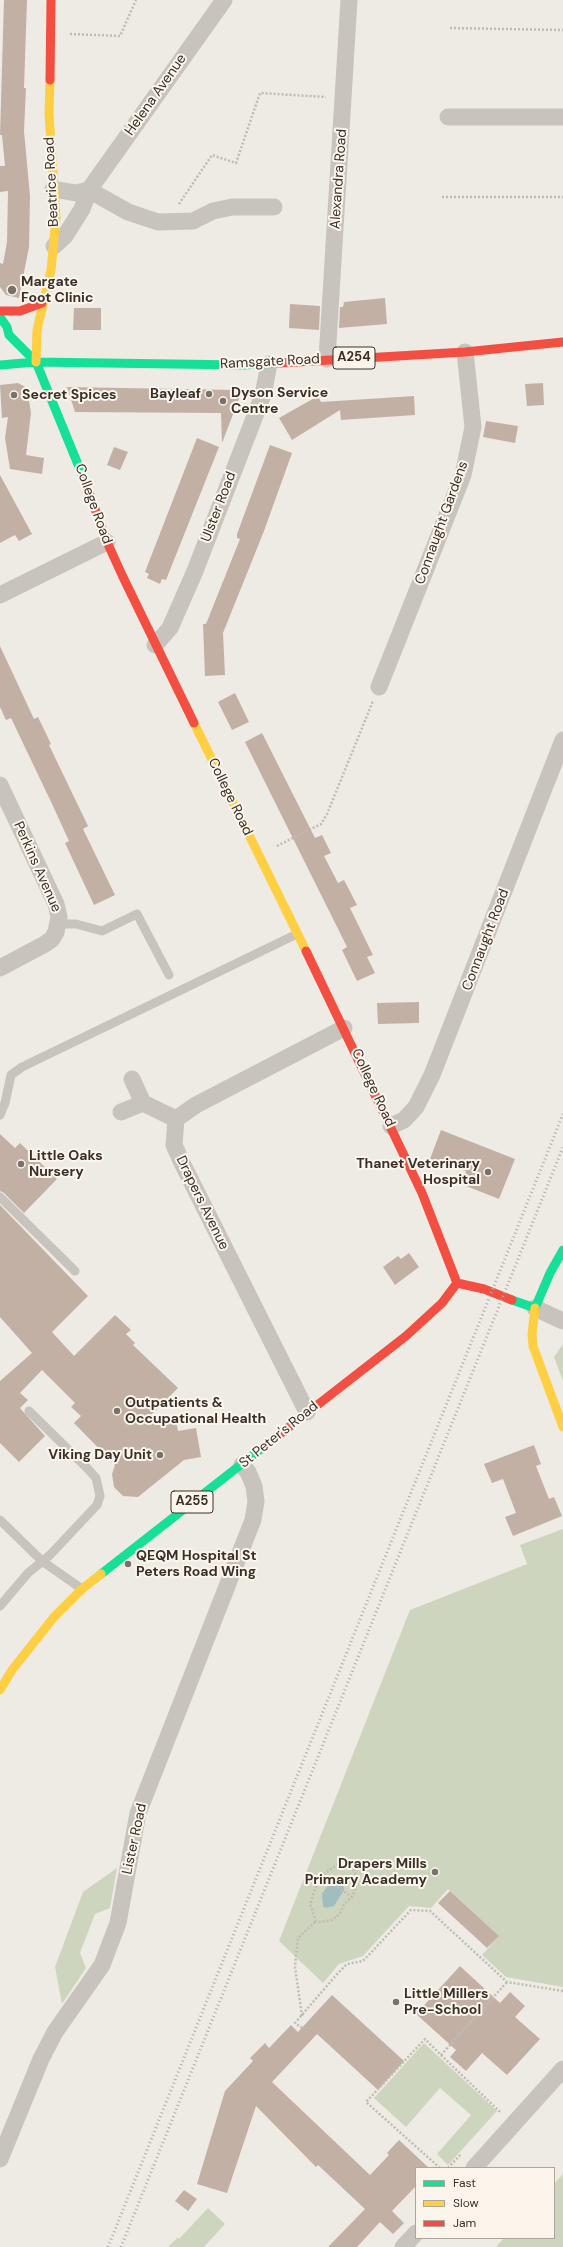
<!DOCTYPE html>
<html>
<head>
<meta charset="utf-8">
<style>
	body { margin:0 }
	#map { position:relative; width:563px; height:2247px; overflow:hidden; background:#eeebe4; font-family:"DM Sans",sans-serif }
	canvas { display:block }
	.legend { position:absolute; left:415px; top:2167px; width:140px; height:72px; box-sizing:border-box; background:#fbf5ec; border:1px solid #aea69e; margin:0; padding:5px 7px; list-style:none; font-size:12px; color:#3a302a }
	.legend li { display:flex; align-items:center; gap:8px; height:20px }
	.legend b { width:20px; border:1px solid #aea69e }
</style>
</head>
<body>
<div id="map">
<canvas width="563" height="2247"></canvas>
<ul class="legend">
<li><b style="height:5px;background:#16e098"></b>Fast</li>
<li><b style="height:5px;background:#ffcf43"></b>Slow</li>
<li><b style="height:5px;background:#f24e42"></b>Jam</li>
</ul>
</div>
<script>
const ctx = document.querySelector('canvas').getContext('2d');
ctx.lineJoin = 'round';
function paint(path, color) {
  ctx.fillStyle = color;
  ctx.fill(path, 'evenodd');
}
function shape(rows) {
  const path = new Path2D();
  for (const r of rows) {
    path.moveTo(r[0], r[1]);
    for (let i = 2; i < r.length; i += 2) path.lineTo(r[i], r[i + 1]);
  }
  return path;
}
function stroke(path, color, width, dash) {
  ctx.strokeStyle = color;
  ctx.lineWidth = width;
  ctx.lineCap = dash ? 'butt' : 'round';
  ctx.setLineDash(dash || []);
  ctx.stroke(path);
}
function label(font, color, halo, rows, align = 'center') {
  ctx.font = font + ' "DM Sans",sans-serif';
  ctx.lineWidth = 4;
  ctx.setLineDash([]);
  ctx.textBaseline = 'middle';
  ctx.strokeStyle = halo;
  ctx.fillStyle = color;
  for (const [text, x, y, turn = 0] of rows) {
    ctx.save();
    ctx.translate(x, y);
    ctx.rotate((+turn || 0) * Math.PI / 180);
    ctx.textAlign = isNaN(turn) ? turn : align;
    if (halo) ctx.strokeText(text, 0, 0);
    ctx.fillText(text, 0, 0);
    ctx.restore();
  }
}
const green = shape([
	[563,1344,563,1381,554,1357],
	[563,1529,563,1987,506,1977,482,1955,499,1936,448,1889,431,1908,409,1906,363,1956,339,1964,323,1983,279,1941,410,1610,527,1564,520,1545],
	[117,1868,110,1908,95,1914,80,1953,86,1968,62,2004,55,1967,83,1892],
	[424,2043,497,2111,448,2165,437,2154,471,2115,440,2088,406,2127,374,2098],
	[563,2174,563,2247,496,2247,504,2238,554,2238,554,2184],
	[208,2208,225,2224,204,2247,168,2247,178,2237,179,2239]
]);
const water = shape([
	[338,1877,343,1877,344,1890,334,1906,325,1908,323,1906,322,1894,332,1880]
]);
const building = shape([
	[4,0,27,0,24,88,26,88,24,131,30,196,29,247,19,298,6,295,0,287,0,263,3,264,7,242,8,191,0,192,0,166,5,166,2,135,0,135],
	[385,298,387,324,339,328,340,307,343,307,344,302],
	[290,304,320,306,319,330,289,328],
	[74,308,101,308,101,330,73,330],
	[18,383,27,388,31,413,26,455,44,458,42,474,10,469,5,438,8,417,2,418,0,385],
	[543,383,544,405,527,406,525,384],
	[67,387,235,390,240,396,222,443,221,413,75,412],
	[318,396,321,402,414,396,415,415,341,420,340,410,292,440,279,418],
	[486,421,518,426,515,443,483,437],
	[197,438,219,447,166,580,162,579,160,584,147,578,149,574,145,572],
	[270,445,292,453,264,531,223,633,225,675,205,676,203,624,206,624,240,539,237,538,237,534],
	[114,447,128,452,120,470,107,465],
	[0,475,32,534,19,541,15,535,0,543],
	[0,646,34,719,38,717,51,744,49,745,88,826,83,829,115,895,94,905,65,843,69,841,53,806,11,718,6,720,0,707],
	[235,693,249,722,232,730,218,702],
	[262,733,315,838,322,835,331,853,324,856,338,883,344,880,357,905,350,908,373,955,367,957,375,973,357,981,342,950,347,947,245,742],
	[419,1002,419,1023,378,1024,377,1003],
	[441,1130,515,1159,499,1199,461,1184,466,1171,430,1159],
	[0,1134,15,1148,20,1143,57,1179,24,1213,4,1193,0,1191],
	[0,1205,88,1296,52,1332,74,1356,115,1315,131,1330,126,1334,135,1343,133,1345,178,1388,146,1420,175,1416,178,1431,196,1428,201,1457,184,1460,138,1497,123,1496,114,1487,112,1474,115,1465,74,1423,81,1416,71,1407,75,1403,42,1370,20,1393,28,1400,20,1408,45,1436,19,1462,0,1443,0,1381,32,1353,0,1317],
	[409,1253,419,1267,395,1285,383,1267,398,1256,401,1259],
	[534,1445,541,1464,536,1466,549,1499,554,1497,562,1516,513,1536,505,1517,516,1513,503,1479,492,1483,484,1464],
	[450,1891,499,1936,487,1948,438,1903],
	[460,1966,500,2003,510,1992,525,2006,515,2017,540,2039,507,2075,482,2053,466,2071,450,2057,456,2050,416,2014],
	[332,1995,404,2061,378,2090,317,2034,272,2082,370,2175,389,2155,387,2153,399,2140,429,2168,416,2168,416,2186,392,2211,404,2223,393,2234,380,2222,357,2247,328,2247,365,2209,318,2165,316,2167,256,2106,227,2193,197,2184,225,2091,253,2061,250,2058,265,2043,269,2048,291,2025,298,2032],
	[184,2190,197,2199,188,2211,175,2201]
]);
const path = shape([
	[450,28,563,30],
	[70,34,120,36,136,0],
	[442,197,563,197],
	[179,204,212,155,236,163,260,93,326,97],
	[277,846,321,824,327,814,373,701],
	[340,1863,348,1863,355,1872,355,1890,352,1897,344,1904,340,1914,332,1920,320,1922,316,1921,310,1904,316,1886,321,1876,340,1863],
	[321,1876,352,1897],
	[302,2016,295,1967,296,1956,298,1938,316,1921],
	[302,2028,295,2023,338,1973,347,1964,363,1961,411,1910,430,1911,507,1982,563,1991],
	[441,2055,500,2112],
	[440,2168,366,2102,425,2039,441,2055,507,1982],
	[448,2168,461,2154]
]);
const lane = shape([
	[59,924,76,924,102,931,137,914,169,975],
	[0,1115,5,1103,11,1075,22,1067,297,934],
	[0,1197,75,1271],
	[0,1520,42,1561,82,1589],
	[0,1606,28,1573,50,1555,97,1505,100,1496,96,1478,88,1469,29,1411]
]);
const street = shape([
	[448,117,563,117],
	[53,189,76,193,89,190],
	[89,190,128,212,158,222,193,221,213,211,232,207,274,207],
	[54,246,65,236,82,209,89,190,224,0],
	[327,359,349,0],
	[0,595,107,542],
	[155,645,170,628,195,571,263,395,269,364],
	[379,687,463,475,473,427,465,352],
	[0,785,56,904,59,917,56,932,52,939,45,944,0,968],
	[143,1103,176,1119],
	[121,1112,143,1103,132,1079],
	[391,1126,404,1120,416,1107,432,1075,563,740],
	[535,1308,563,1321],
	[307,1412,182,1163,174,1145,176,1119,196,1105,344,1028],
	[0,2159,41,2059,55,2032,102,1965,118,1923,138,1813,253,1520,256,1501,254,1486,248,1472,242,1465],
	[474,2168,563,2069],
	[403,2247,416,2233]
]);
const fast = shape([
	[0,317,7,327,9,335,36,362,86,484],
	[0,365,36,362,242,365,280,363],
	[512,1300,535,1308,550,1273,563,1250],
	[101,1574,266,1445]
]);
const slow = shape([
	[36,362,37,330,51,270,56,218,49,114,50,80],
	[194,723,306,951],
	[535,1308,532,1334,533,1346,563,1427],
	[0,1690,12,1670,54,1617,82,1589,101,1574]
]);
const jam = shape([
	[50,80,51,0],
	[0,311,20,311,42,303],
	[280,363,465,352,563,342],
	[86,484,107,542,122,575,194,723],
	[306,951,422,1193,457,1283],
	[266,1445,406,1336,442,1303,457,1283,484,1289,512,1300]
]);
const rail = shape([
	[108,2247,563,1114],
	[121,2247,563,1147]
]);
const markers = [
	[12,290,5,"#79716b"],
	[209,394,4,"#79716b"],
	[14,395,4,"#79716b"],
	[223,401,4,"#79716b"],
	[21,1164,4,"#79716b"],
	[488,1172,4,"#79716b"],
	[117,1411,4,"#79716b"],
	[160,1455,4,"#79716b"],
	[128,1564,4,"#79716b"],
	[435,1872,4,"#79716b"],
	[396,2002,4,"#79716b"]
];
const shields = [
	[354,358,42],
	[192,1502,42]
];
const shieldNames = [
	["A254",354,358],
	["A255",192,1502]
];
const streetNames = [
	["Helena Avenue",156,95,-55],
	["Alexandra Road",339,179,-86],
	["Beatrice Road",52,182,-93],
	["Ramsgate Road",270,362,-3],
	["College Road",93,504,70],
	["Ulster Road",219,507,-69],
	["Connaught Gardens",442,523,-70],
	["College Road",230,797,64],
	["Perkins Avenue",37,867,66],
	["Connaught Road",486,940,-69],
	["College Road",373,1088,65],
	["Drapers Avenue",202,1203,64],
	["St Peter's Road",279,1435,-39],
	["Lister Road",135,1839,-78]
];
const poiNames = [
	["Margate",21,282],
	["Foot Clinic",21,298],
	["Dyson Service",231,393],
	["Centre",231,409],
	["Bayleaf",201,394,"right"],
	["Secret Spices",22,395],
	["Little Oaks",29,1156],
	["Nursery",29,1172],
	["Thanet Veterinary",480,1164,"right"],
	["Hospital",480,1180,"right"],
	["Outpatients &",125,1403],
	["Occupational Health",125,1419],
	["Viking Day Unit",152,1455,"right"],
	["QEQM Hospital St",136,1556],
	["Peters Road Wing",136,1572],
	["Drapers Mills",427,1864,"right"],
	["Primary Academy",427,1880,"right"],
	["Little Millers",404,1994],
	["Pre-School",404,2010]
];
paint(green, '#ced5be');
paint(water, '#a0bec0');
paint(building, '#c3b0a5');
stroke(path, '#c1bbb5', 2.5, [2, 2]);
stroke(lane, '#c8c3bd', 9);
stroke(street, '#c8c3bd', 17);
stroke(fast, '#16e098', 9);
stroke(slow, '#ffcf43', 9);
stroke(jam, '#f24e42', 9);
stroke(rail, '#b0aca7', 3, [1, 3]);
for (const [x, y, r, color] of markers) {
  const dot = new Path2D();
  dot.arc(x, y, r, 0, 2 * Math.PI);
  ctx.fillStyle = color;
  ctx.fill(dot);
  stroke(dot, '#fbf5ec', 1.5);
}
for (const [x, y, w] of shields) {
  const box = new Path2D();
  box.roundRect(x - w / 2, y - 11, w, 22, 3);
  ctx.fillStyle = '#fbf5ec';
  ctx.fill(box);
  stroke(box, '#3a302a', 1);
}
label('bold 13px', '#3a302a', null, shieldNames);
label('14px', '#3a302a', '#fbf5ec', streetNames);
label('bold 14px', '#3a302a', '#fbf5ec', poiNames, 'left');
</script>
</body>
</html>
